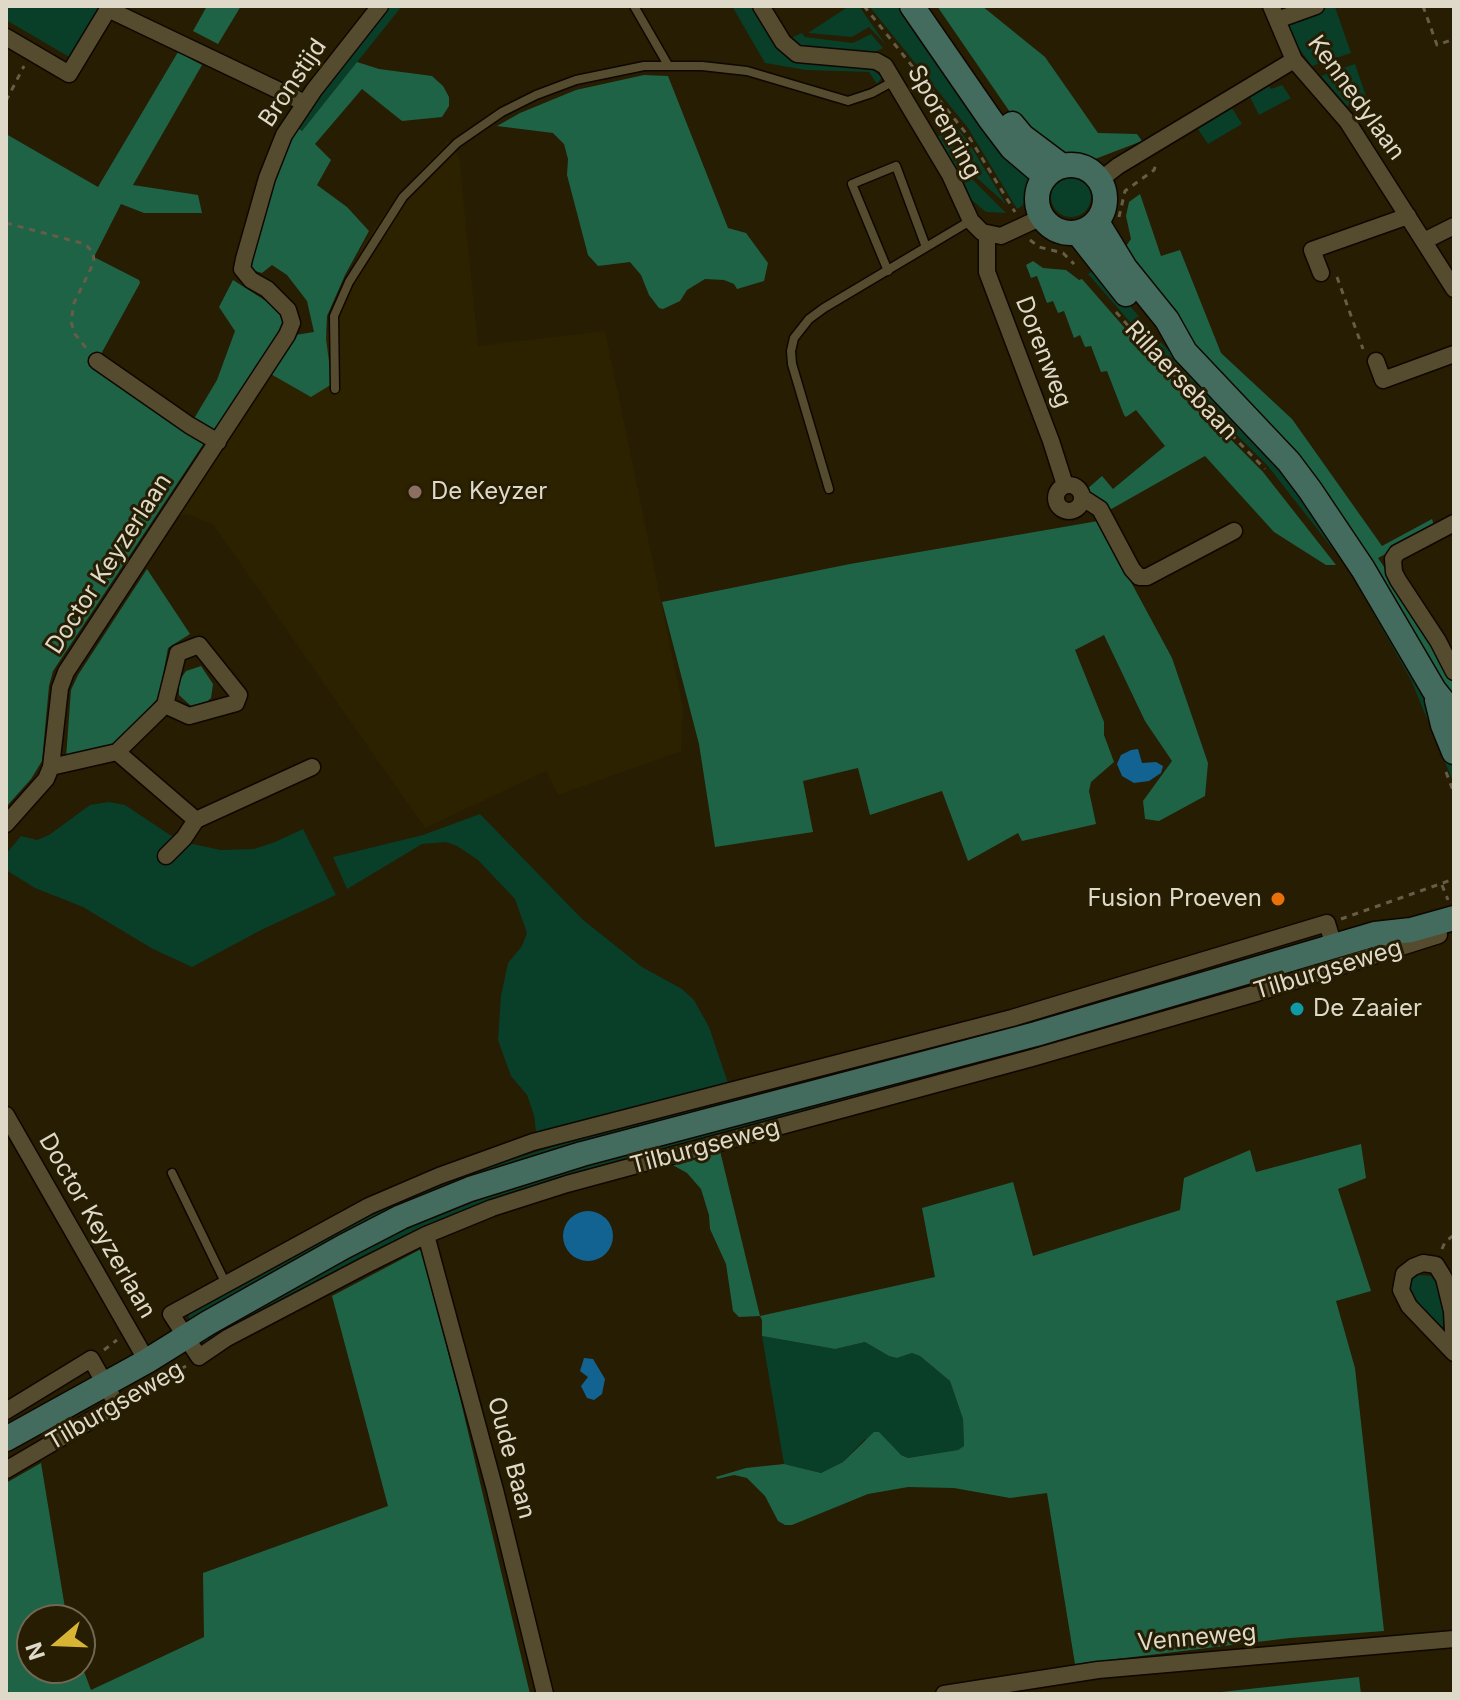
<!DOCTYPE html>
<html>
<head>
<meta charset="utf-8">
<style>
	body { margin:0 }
	#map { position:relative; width:1460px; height:1700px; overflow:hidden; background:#261d03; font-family:Inter,sans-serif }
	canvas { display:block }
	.frame { position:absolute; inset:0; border:8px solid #ded9c9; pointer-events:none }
	.north { position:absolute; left:16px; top:1604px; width:80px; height:80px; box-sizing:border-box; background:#261d03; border:2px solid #706852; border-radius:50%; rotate:251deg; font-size:22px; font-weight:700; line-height:32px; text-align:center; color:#ded9c9 }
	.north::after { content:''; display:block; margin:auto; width:28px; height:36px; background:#d7b434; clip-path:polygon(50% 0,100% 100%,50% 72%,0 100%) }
</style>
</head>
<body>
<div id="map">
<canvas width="1460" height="1700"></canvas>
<div class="frame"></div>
<div class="north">N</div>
</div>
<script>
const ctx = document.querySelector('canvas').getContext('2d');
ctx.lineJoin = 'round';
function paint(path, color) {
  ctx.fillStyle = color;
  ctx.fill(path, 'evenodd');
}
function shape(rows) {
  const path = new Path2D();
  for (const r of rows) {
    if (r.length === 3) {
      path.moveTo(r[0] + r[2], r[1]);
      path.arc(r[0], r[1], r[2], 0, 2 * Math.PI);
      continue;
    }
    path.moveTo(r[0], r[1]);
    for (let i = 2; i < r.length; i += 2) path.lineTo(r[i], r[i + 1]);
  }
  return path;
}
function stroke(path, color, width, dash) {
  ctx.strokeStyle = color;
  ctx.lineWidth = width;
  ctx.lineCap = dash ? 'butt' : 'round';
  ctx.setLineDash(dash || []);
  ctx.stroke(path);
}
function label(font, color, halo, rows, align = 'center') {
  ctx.font = font + ' Inter,sans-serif';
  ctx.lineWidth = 6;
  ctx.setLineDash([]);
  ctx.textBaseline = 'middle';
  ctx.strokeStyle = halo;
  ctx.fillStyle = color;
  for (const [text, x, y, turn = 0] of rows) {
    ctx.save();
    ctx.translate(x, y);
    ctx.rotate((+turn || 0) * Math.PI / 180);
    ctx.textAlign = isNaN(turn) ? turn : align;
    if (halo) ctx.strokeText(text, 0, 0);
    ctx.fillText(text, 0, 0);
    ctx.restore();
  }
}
const built = shape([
	[448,141,459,156,478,346,605,331,683,708,681,751,558,795,546,771,425,828,213,524,187,514,174,518,295,335,328,333,335,303,365,241,400,192]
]);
const green = shape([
	[6,6,101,6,71,58,6,20],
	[387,6,402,6,302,131,297,127,314,101],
	[732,6,753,6,779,49,795,61,870,68,882,77,877,84,869,72,806,70,765,63],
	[849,6,859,6,886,45,869,27,852,37,808,33],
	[869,6,907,6,1029,174,1031,190,1022,206,1017,209,968,128],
	[1330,6,1335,7,1351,53,1312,66,1298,47,1288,26,1293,24,1291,20],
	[802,33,805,37,853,43,871,34,883,48,873,53,803,49,792,42,793,37],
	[1355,64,1367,99,1347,106,1321,76],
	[1282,85,1291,98,1259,115,1250,97,1269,86,1271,89],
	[1232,108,1242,124,1208,144,1198,129],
	[956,126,967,140,1006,204,977,178,949,130],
	[945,132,974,181,1006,213,986,212,968,197,937,137],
	[1071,197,20],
	[1098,268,1158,339,1302,494,1408,662,1449,750,1454,765,1454,784,1411,680,1347,567,1267,465,1171,369,1088,274],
	[109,802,125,805,170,835,188,843,221,850,254,849,275,842,303,829,336,895,261,930,192,967,153,949,83,907,35,888,6,870,6,854,21,836,37,840,49,835,90,805],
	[480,814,582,919,642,967,682,989,694,1000,709,1027,729,1086,536,1132,534,1115,527,1095,511,1076,498,1040,501,996,508,963,522,946,527,933,515,899,478,860,457,846,446,842,422,844,347,889,333,857,423,835],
	[885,1060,887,1065,617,1135,189,1322,189,1312,230,1288,233,1291,326,1238,397,1203,485,1168,594,1134],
	[916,1076,917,1081,568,1174,491,1199,424,1226,361,1258,239,1322,240,1326,208,1345,201,1341,200,1338,417,1220,538,1176],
	[1419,1275,1431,1276,1435,1281,1443,1300,1446,1324,1441,1328,1434,1324,1408,1295,1410,1280],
	[762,1336,835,1349,865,1342,889,1356,897,1358,912,1353,920,1356,950,1381,963,1419,964,1446,958,1450,908,1458,865,1439,843,1462,821,1473,784,1464]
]);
const forest = shape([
	[207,6,241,6,218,44,193,31],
	[937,6,982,6,1045,57,1098,133,1137,134,1142,141,1095,159,1060,153,1012,115],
	[178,52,202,65,133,185,198,195,202,213,144,213,121,204,94,257,139,280,140,283,95,365,206,440,53,671,49,686,42,761,31,779,6,807,6,134,98,187],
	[357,62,379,69,432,76,443,86,449,97,449,106,442,117,402,121,362,89,315,144,331,160,317,185,347,207,369,231,345,275,327,316,326,339,332,384,311,397,269,373,295,335,314,332,307,301,287,275,272,265,262,273,252,270,250,267,282,156,297,127,302,131],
	[644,75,668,76,728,228,746,233,768,263,764,281,737,289,734,284,724,280,705,279,687,290,680,301,663,309,659,308,649,295,641,275,630,262,598,266,588,255,567,175,568,159,564,144,553,133,497,126,520,113,576,90],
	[1140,194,1161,256,1180,250,1221,353,1292,419,1382,546,1432,519,1435,528,1378,558,1435,643,1454,680,1454,702,1219,377,1122,252,1131,239,1126,216,1129,202],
	[1033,261,1043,268,1066,270,1079,280,1082,279,1158,366,1263,472,1336,565,1326,565,1274,532,1205,456,1106,512,1086,490,1102,476,1113,489,1165,446,1136,410,1126,417,1124,415,1107,371,1101,372,1091,346,1085,347,1080,335,1074,338,1064,311,1058,313,1053,301,1047,303,1037,276,1031,278,1026,265],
	[233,280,280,310,285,325,218,432,192,422,217,380,235,331,219,307],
	[1098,521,1172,658,1208,763,1205,796,1159,821,1145,819,1143,801,1172,761,1145,721,1104,635,1075,650,1104,722,1104,735,1114,762,1091,782,1089,791,1096,824,1022,841,1018,833,968,861,942,791,870,815,858,768,803,781,813,832,715,847,699,744,662,602,850,564],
	[147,569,190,634,168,648,159,697,122,737,105,750,66,758,71,690,78,675],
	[201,666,213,684,211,698,202,706,191,706,179,695,179,681,186,671],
	[1361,1144,1366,1178,1338,1189,1371,1291,1336,1301,1355,1368,1384,1631,1290,1638,1075,1664,1047,1493,1010,1498,954,1488,908,1487,868,1494,792,1525,785,1525,778,1521,765,1496,747,1478,734,1475,717,1479,716,1477,746,1468,784,1464,821,1473,843,1462,874,1432,879,1432,901,1455,908,1458,958,1450,964,1446,963,1419,950,1381,920,1356,912,1353,897,1358,889,1356,865,1342,835,1349,762,1336,762,1320,760,1316,739,1317,733,1311,726,1264,710,1229,709,1215,701,1189,687,1173,671,1164,720,1151,760,1316,935,1277,922,1208,1013,1182,1033,1256,1180,1210,1184,1178,1250,1150,1256,1172],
	[421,1249,460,1398,530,1694,9,1694,6,1679,6,1483,41,1463,67,1620,32,1620,32,1668,80,1668,80,1661,91,1690,204,1637,203,1573,388,1506,332,1296],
	[1359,1677,1361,1694,1203,1694]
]);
const water = shape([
	[1138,749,1142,763,1156,762,1163,766,1161,773,1149,781,1134,783,1122,776,1117,764,1121,755,1131,750],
	[588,1236,25],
	[584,1358,593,1359,605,1379,602,1394,594,1400,587,1398,581,1386,588,1377,580,1371]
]);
const path = shape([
	[864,6,969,137,1015,212],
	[1423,6,1437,45,1454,39],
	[6,101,24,66],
	[1119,217,1125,191,1154,170,1157,161],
	[6,223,85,244,93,252,94,262,74,303,71,322,75,334,87,349],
	[1030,240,1039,247,1063,253,1074,264],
	[1337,277,1363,349],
	[1116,312,1164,366,1265,469],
	[1446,772,1454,793],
	[1442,885,1448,900],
	[1341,919,1454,879],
	[1442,1249,1445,1242,1454,1235],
	[104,1350,117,1340],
	[130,1398,186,1366]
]);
const lane = shape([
	[634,6,668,65],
	[888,271,852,184,896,166,926,247],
	[335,389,334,316,349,282,403,197,457,143,502,112,536,95,576,80,644,66,702,66,747,71,848,101,872,93,894,81],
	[829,489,792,364,791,351,794,338,809,319,824,308,970,221],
	[172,1173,226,1284]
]);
const street = shape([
	[761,6,783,42,797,54,876,61,885,66,950,175,971,221,982,232,1001,236,1042,217],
	[1271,6,1294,60,1347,121,1454,289],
	[108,9,305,103],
	[1277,20,1316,6],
	[6,37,69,74,110,6],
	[1100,180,1118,166,1294,60],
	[987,234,987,272,1051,441,1065,485],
	[1424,241,1454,226],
	[1321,273,1312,250,1408,216],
	[97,361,189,425,218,442],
	[1376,361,1383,380,1454,354],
	[1069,498,13],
	[1083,498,1100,509,1132,569,1139,577,1147,577,1234,531],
	[1454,523,1397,553,1393,559,1394,572,1398,580,1438,641,1454,672],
	[199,645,239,695,236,703,189,716,165,705,178,653,199,645],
	[117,752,196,820,312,767],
	[51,767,117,752,165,705],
	[6,824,46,779,51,767,60,688,66,672,287,335,292,323,288,310,267,289,251,280,242,269,244,259,267,178,284,135,314,90,380,6],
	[166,856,184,838,196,820],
	[1334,946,1327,923,1012,1018,533,1142,439,1176,369,1206,171,1314,199,1357,227,1338,366,1265,426,1235,492,1208,567,1184,1032,1058,1253,994,1439,935,1437,925],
	[6,1115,147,1361],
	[426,1235,495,1490,545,1694],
	[1454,1351,1452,1311,1444,1278,1436,1265,1423,1263,1413,1267,1404,1274,1401,1290,1409,1306,1454,1353],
	[6,1411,91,1359,117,1405,6,1470],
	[944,1694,1098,1670,1454,1639]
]);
const secondary = shape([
	[912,6,990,119,1012,148,1045,176],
	[1012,124,1022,136,1062,166],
	[1071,199,34],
	[1097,222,1125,268,1167,320,1185,352,1289,462,1310,490,1363,569,1434,690,1454,715],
	[1078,233,1126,294],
	[1437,700,1443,725,1454,752],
	[6,1439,147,1361,208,1323,343,1247,401,1217,470,1189,582,1154,1036,1034,1375,934,1411,930,1454,918]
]);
const markers = [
	[415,492,8,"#8d6e63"],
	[1278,899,8,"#e8710a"],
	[1297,1009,8,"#0f9aa8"]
];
const streetNames = [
	["Bronstijd",293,83,-56],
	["Kennedylaan",1356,98,54],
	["Sporenring",944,122,61],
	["Dorenweg",1043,352,69],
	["Rillaersebaan",1181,381,47],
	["Doctor Keyzerlaan",109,564,-57],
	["Tilburgseweg",1328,970,-17],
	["Tilburgseweg",705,1147,-15],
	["Doctor Keyzerlaan",97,1226,60],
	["Tilburgseweg",115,1406,-30],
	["Oude Baan",511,1458,75],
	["Venneweg",1197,1638,-5]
];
const poiNames = [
	["De Keyzer",431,492],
	["Fusion Proeven",1262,899,"right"],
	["De Zaaier",1313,1009]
];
paint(built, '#2d2200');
paint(green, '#093e29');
paint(forest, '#1f6347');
paint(water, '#136392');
stroke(lane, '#0f0700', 11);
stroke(street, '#0f0700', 19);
stroke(secondary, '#0f0700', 27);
stroke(path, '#655d47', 3, [6, 6]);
stroke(lane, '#554c30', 8);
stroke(street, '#554c30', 16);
stroke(secondary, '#446c5e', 24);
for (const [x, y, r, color] of markers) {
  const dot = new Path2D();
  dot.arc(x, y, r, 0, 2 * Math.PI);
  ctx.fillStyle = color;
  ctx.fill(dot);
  stroke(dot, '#261d03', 3);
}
label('24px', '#ded9c9', '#261d03', streetNames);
label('24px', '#ded9c9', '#261d03', poiNames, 'left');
</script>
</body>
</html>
